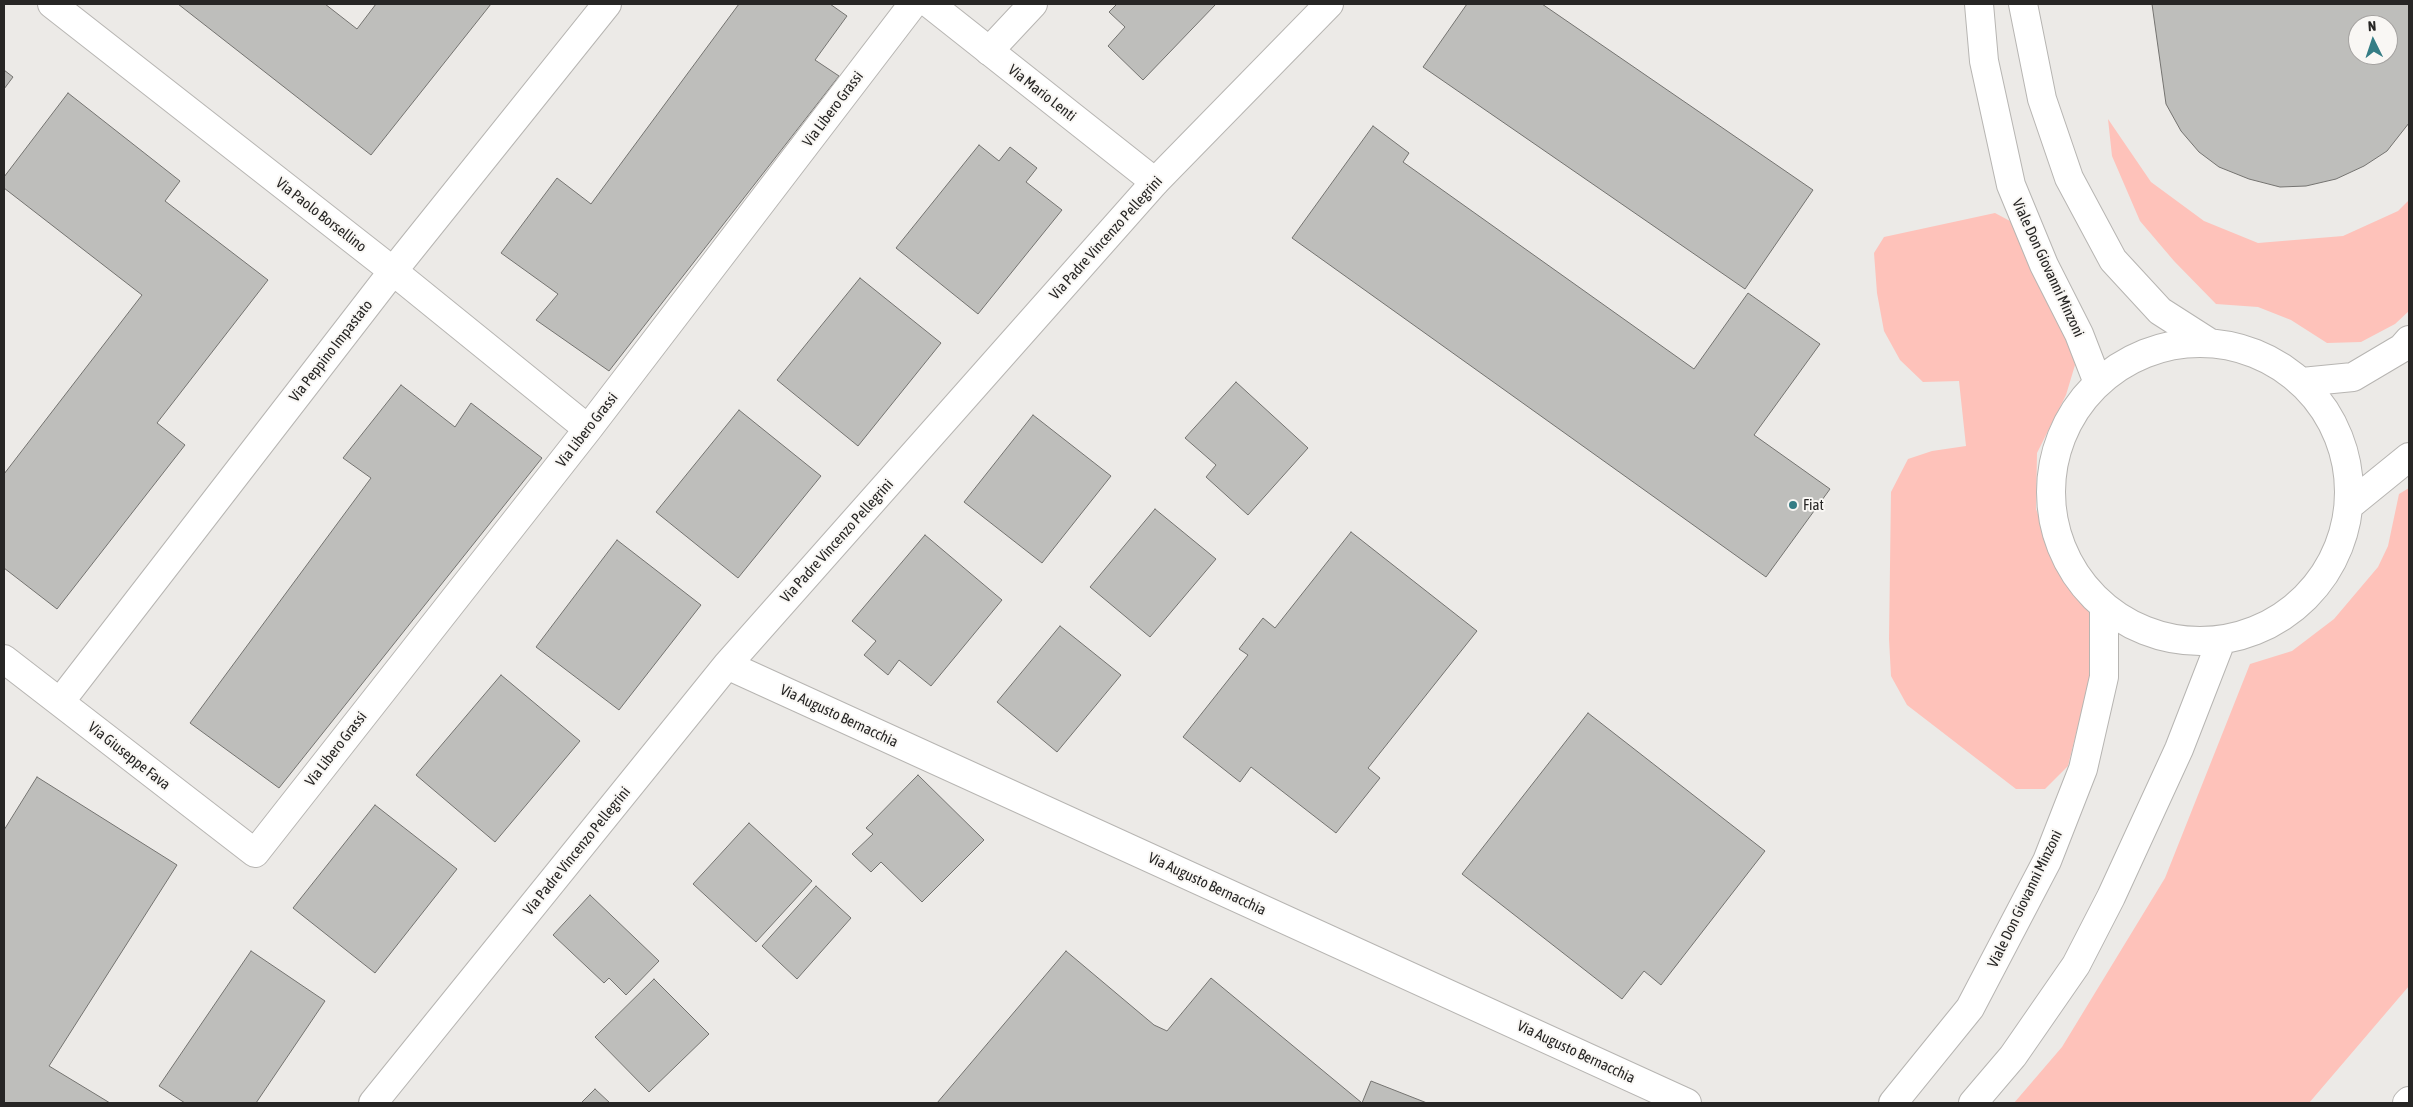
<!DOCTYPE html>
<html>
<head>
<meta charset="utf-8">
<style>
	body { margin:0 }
	#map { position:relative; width:2413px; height:1107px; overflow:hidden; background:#eceae7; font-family:"Asap Condensed",sans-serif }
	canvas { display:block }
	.frame { position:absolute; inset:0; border:5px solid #272625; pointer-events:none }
	.north { position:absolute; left:2348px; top:15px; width:50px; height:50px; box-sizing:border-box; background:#f9f7f4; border:1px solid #a5a3a1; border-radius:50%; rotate:356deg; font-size:14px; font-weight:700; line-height:20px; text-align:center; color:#272625 }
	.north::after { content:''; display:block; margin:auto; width:18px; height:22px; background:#357d85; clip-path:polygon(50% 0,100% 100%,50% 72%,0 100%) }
</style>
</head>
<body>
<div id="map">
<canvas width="2413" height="1107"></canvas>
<div class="frame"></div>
<div class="north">N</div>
</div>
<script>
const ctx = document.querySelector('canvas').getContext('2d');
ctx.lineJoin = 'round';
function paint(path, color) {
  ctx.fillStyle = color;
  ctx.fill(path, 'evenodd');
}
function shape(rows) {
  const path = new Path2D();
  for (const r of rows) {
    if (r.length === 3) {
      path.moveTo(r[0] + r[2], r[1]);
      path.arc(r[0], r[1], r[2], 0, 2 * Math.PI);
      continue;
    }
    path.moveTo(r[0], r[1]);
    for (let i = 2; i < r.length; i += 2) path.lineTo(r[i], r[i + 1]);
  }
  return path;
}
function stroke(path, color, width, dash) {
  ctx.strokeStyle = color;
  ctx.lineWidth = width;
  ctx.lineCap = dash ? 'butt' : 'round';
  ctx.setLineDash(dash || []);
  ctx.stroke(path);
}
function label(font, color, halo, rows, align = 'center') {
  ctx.font = font + ' "Asap Condensed",sans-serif';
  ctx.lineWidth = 4;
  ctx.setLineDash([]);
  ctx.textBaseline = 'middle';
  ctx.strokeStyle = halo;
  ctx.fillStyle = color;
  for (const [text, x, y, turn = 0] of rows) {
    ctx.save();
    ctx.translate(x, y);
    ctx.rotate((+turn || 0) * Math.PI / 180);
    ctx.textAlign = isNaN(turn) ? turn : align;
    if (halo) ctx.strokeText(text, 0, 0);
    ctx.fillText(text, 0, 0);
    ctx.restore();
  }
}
const green = shape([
	[2108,119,2151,182,2204,221,2258,243,2343,236,2398,211,2409,200,2409,311,2395,324,2361,342,2327,343,2291,320,2258,307,2216,304,2174,261,2140,221,2112,156],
	[1995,213,2010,221,2070,337,2075,365,2066,395,2037,453,2036,509,2058,571,2094,617,2095,658,2068,766,2045,789,2016,789,1907,705,1891,676,1889,639,1891,492,1908,459,1932,451,1966,446,1959,381,1923,382,1900,360,1884,331,1877,293,1874,253,1884,237],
	[2409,488,2409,986,2309,1103,2014,1103,2062,1047,2165,878,2250,664,2292,651,2334,619,2378,567,2388,546,2399,494]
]);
const building = shape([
	[178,4,325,4,357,29,376,4,491,4,371,155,178,4],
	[739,4,830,4,847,16,815,60,839,76,609,371,536,320,558,294,501,253,557,178,591,204,739,4],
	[1117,4,1216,4,1143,80,1108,46,1125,27,1109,12,1117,4],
	[1467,4,1542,4,1813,190,1745,289,1423,67,1467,4],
	[2152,4,2409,4,2409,123,2387,151,2364,166,2336,179,2306,186,2280,187,2249,179,2219,167,2199,152,2181,131,2166,104,2152,4],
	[2358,25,2388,25,2388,55,2358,55,2358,25],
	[4,70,13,77,4,89,4,70],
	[68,93,180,181,165,201,268,280,157,423,185,445,57,609,4,568,4,474,142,295,4,188,4,177,68,93],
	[1373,126,1409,153,1403,162,1694,369,1748,293,1820,344,1754,435,1830,489,1766,577,1292,238,1373,126],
	[979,145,999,161,1010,147,1037,168,1026,182,1062,210,978,314,896,248,979,145],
	[860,278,941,343,858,446,777,380,860,278],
	[1236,382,1308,448,1248,515,1206,477,1216,465,1185,438,1236,382],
	[401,385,455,427,471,403,542,458,279,788,190,723,371,478,343,458,401,385],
	[739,410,821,476,738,578,656,512,739,410],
	[1033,415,1111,476,1042,563,964,502,1033,415],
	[1155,509,1216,559,1150,637,1090,587,1155,509],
	[1351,532,1477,631,1368,768,1380,778,1336,833,1251,767,1240,782,1183,737,1248,655,1239,649,1263,618,1275,628,1351,532],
	[925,535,1002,600,931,686,899,660,888,675,864,655,876,641,852,621,925,535],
	[617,540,701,605,619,710,536,647,617,540],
	[1060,626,1121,675,1057,752,997,702,1060,626],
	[501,675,580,741,495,842,416,775,501,675],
	[1588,713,1765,851,1661,985,1644,971,1622,999,1462,874,1588,713],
	[918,775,984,840,922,902,881,862,871,872,852,854,873,834,866,828,918,775],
	[37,777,177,865,49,1066,110,1103,4,1103,4,830,37,777],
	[375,805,457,869,375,973,293,908,375,805],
	[749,823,812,881,756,942,693,884,749,823],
	[816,886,851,918,797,979,762,946,816,886],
	[590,895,659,961,626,995,609,978,604,983,553,935,590,895],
	[251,951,325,1001,256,1103,185,1103,159,1086,251,951],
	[1066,951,1154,1025,1167,1031,1211,978,1362,1103,1371,1081,1427,1103,937,1103,1066,951],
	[654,979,709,1034,649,1092,595,1037,654,979],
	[595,1089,610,1103,581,1103,595,1089]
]);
const minor = shape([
	[52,4,393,271,588,429],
	[989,51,1033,4],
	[4,659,255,853,588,429,913,4],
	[727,665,1687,1103],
	[60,702,393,271,607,4],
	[373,1103,727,665,1155,182],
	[2407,1103,2409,1101]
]);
const tertiary = shape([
	[930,4,1155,182,1329,4]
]);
const secondary = shape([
	[1979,4,1984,61,2011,185,2044,265,2079,334,2098,383],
	[2023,4,2042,99,2069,178,2113,260,2160,311,2210,343],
	[2200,492,149],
	[2302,382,2353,377,2402,348,2409,340],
	[2351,504,2409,457],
	[1893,1103,1970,1008,2047,861,2083,769,2104,677,2104,609],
	[1973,1103,2013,1056,2076,965,2111,897,2179,749,2221,641]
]);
const markers = [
	[1793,505,5,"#357d85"]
];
const streetNames = [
	["Via Mario Lenti",1042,93,38],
	["Via Libero Grassi",833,109,-53],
	["Via Paolo Borsellino",321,215,38],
	["Via Padre Vincenzo Pellegrini",1106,238,-48],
	["Viale Don Giovanni Minzoni",2048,268,65],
	["Via Peppino Impastato",331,351,-52],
	["Via Libero Grassi",587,430,-52],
	["Via Padre Vincenzo Pellegrini",837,541,-48],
	["Via Augusto Bernacchia",839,716,25],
	["Via Libero Grassi",336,749,-52],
	["Via Giuseppe Fava",129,756,38],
	["Via Padre Vincenzo Pellegrini",577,851,-51],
	["Via Augusto Bernacchia",1207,884,25],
	["Viale Don Giovanni Minzoni",2025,899,-64],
	["Via Augusto Bernacchia",1576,1052,25]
];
const poiNames = [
	["Fiat",1803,505]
];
paint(green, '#fec2ba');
paint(building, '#bebebb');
stroke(building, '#747370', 1);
stroke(minor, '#b7b5b2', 30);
stroke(tertiary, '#b7b5b2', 30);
stroke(secondary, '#b7b5b2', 30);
stroke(minor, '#fff', 28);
stroke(tertiary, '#fff', 28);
stroke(secondary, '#fff', 28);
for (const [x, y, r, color] of markers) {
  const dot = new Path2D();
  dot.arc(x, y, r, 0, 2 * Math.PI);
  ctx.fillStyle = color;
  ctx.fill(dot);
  stroke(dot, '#f9f7f4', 2);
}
label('15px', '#272625', '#f9f7f4', streetNames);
label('15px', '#272625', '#f9f7f4', poiNames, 'left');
</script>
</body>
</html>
